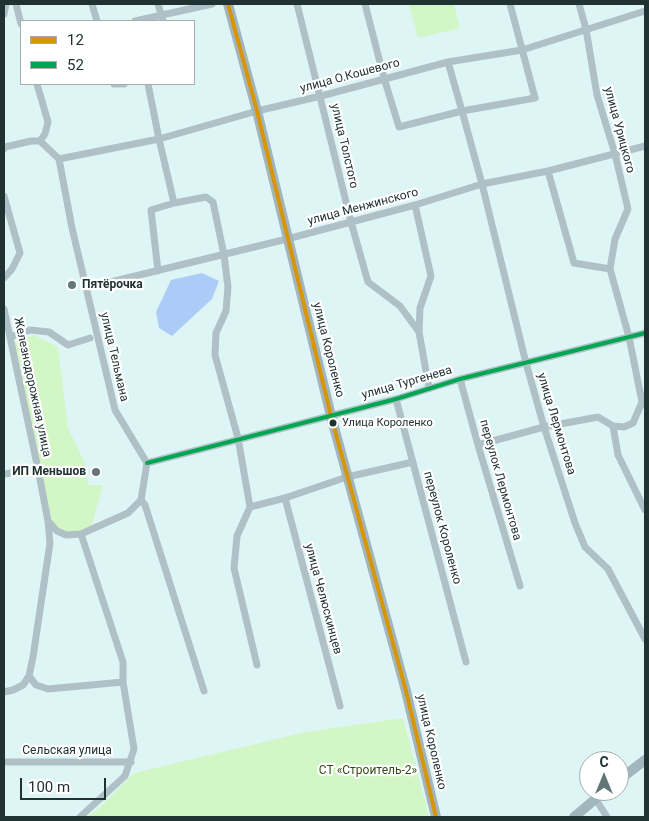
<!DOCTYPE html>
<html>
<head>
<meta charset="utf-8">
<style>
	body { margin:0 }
	#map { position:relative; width:649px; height:821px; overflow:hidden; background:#def5f5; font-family:Roboto,sans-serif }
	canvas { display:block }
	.frame { position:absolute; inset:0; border:5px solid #213232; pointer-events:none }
	.legend { position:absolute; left:20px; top:20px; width:175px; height:65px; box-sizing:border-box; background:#fff; border:1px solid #a6adad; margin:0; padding:6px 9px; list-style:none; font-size:15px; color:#213232 }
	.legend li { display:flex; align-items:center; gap:10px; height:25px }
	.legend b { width:25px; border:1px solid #a6adad }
	.north { position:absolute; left:579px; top:751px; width:50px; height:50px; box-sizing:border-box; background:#fff; border:1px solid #a6adad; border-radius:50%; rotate:0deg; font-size:14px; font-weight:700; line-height:20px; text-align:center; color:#213232 }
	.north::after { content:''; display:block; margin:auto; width:18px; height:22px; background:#637676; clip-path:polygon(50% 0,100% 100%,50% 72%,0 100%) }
	.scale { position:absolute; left:20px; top:778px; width:86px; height:22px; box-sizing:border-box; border:2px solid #213232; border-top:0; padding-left:6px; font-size:15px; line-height:18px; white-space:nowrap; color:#213232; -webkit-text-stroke:4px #fff; paint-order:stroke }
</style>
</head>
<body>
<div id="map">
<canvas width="649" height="821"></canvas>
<div class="frame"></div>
<ul class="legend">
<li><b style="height:6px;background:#d79508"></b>12</li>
<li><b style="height:6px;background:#00a651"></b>52</li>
</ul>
<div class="north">С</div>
<div class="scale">100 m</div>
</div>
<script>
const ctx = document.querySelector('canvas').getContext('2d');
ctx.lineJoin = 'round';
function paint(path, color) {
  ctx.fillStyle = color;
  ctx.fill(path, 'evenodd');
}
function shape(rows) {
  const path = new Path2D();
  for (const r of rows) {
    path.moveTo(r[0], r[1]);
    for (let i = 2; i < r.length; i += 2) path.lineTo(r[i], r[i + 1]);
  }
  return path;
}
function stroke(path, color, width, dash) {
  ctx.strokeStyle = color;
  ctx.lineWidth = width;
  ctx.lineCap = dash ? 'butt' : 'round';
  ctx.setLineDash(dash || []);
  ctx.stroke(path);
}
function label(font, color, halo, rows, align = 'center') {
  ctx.font = font + ' Roboto,sans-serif';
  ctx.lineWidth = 4.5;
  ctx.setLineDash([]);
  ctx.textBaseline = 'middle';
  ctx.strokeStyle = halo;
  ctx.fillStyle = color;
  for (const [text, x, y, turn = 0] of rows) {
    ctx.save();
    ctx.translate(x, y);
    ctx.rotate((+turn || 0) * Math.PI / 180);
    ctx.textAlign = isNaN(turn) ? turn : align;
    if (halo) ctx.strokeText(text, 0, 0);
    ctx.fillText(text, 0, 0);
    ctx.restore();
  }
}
const green = shape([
	[409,4,454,4,460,28,418,38],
	[34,335,58,347,68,428,84,461,88,485,103,485,91,528,74,532,63,533,48,521,11,344],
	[403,718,429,817,87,817,99,808,134,773,306,732]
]);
const water = shape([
	[202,273,219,281,212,299,172,336,159,328,156,312,171,280]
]);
const street = shape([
	[16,4,21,24],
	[92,4,97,21],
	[158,4,163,21],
	[297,4,351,222,368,282,400,306,419,332,429,388],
	[365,4,384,78,399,127,462,111,482,184,526,363,544,427,575,523,585,547,608,569,645,639],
	[579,4,586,29,597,95,615,154,628,209,615,239,610,269,629,337,642,402,645,404],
	[4,14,6,4],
	[135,21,212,4],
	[448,62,462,111,535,98,510,4],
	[37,84,48,122,45,134,40,141],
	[114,84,124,84],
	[148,84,159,139,174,203,151,210,158,271],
	[40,141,59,159,72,228,115,410,147,463,141,500,145,505,204,691],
	[4,149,5,147,31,141,40,141],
	[59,159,159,139,257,111,321,96,448,62,522,50,645,11],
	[548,171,574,263,610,269],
	[4,196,20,253,12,269,4,278],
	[174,203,206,197,213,202,224,255,228,287,226,311,216,333,215,355,238,438,250,507],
	[415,205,431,276,420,308,419,332],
	[86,288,287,239,415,205,482,184,548,171,645,146],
	[4,309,38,469,48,521,50,543,33,657,29,676,23,685,13,690,4,692],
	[10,337,30,330,49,332,68,345,90,338],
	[460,379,478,445,520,586],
	[396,399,466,662],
	[613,426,618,455,645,510],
	[478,445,544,427,598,417,613,426,624,427,633,423,642,402,645,401],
	[147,463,396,399,460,379,645,333],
	[4,474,38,469],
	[285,498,340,706],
	[250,507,285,498,347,477,413,462],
	[250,507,237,536,234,568,257,665],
	[48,521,57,531,66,535,81,534,128,513,141,500],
	[29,676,36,685,48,689,123,682],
	[4,762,131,762],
	[595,798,607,817],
	[80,817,125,776,134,749,123,682,123,662,81,534]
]);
const secondary = shape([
	[228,4,257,111,331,416,406,691,436,817]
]);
const primary = shape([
	[619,780,645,760],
	[574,817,605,791]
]);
const bus1 = shape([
	[228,4,257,111,331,416,406,691,436,817]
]);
const bus2 = shape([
	[147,463,396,399,460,379,645,333]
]);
const markers = [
	[72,285,5,"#637676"],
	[333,423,4.5,"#213232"],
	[96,472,5,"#637676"]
];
const busNames = [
	["Улица Короленко",342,423]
];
const streetNames = [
	["улица О.Кошевого",350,76,-15],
	["улица Урицкого",619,130,75],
	["улица Толстого",344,146,77],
	["улица Менжинского",363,207,-15],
	["улица Короленко",328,350,76],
	["улица Тельмана",114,357,77],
	["улица Тургенева",407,383,-16],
	["Железнодорожная улица",32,387,78],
	["улица Лермонтова",556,424,73],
	["переулок Лермонтова",500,480,74],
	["переулок Короленко",442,528,75],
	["улица Челюскинцев",323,599,75],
	["улица Короленко",431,742,77],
	["Сельская улица",67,751]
];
const poiNames = [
	["Пятёрочка",82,285],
	["ИП Меньшов",86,472,"right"]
];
const parkNames = [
	["СТ «Строитель-2»",368,771]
];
paint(green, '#d2f6c6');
paint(water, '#acccf8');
stroke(street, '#afc0c7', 7);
stroke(secondary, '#a2b5bd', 10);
stroke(primary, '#a0b7be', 10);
stroke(bus1, '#d79508', 4);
stroke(bus2, '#00a651', 4);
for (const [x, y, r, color] of markers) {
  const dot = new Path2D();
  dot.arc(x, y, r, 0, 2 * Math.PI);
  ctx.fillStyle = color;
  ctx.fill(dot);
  stroke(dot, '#fff', 2);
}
label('11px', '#213232', '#fff', busNames, 'left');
label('12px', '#213232', '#fff', streetNames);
label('bold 12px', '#213232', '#fff', poiNames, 'left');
label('12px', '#314c10', '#fff', parkNames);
</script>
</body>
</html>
